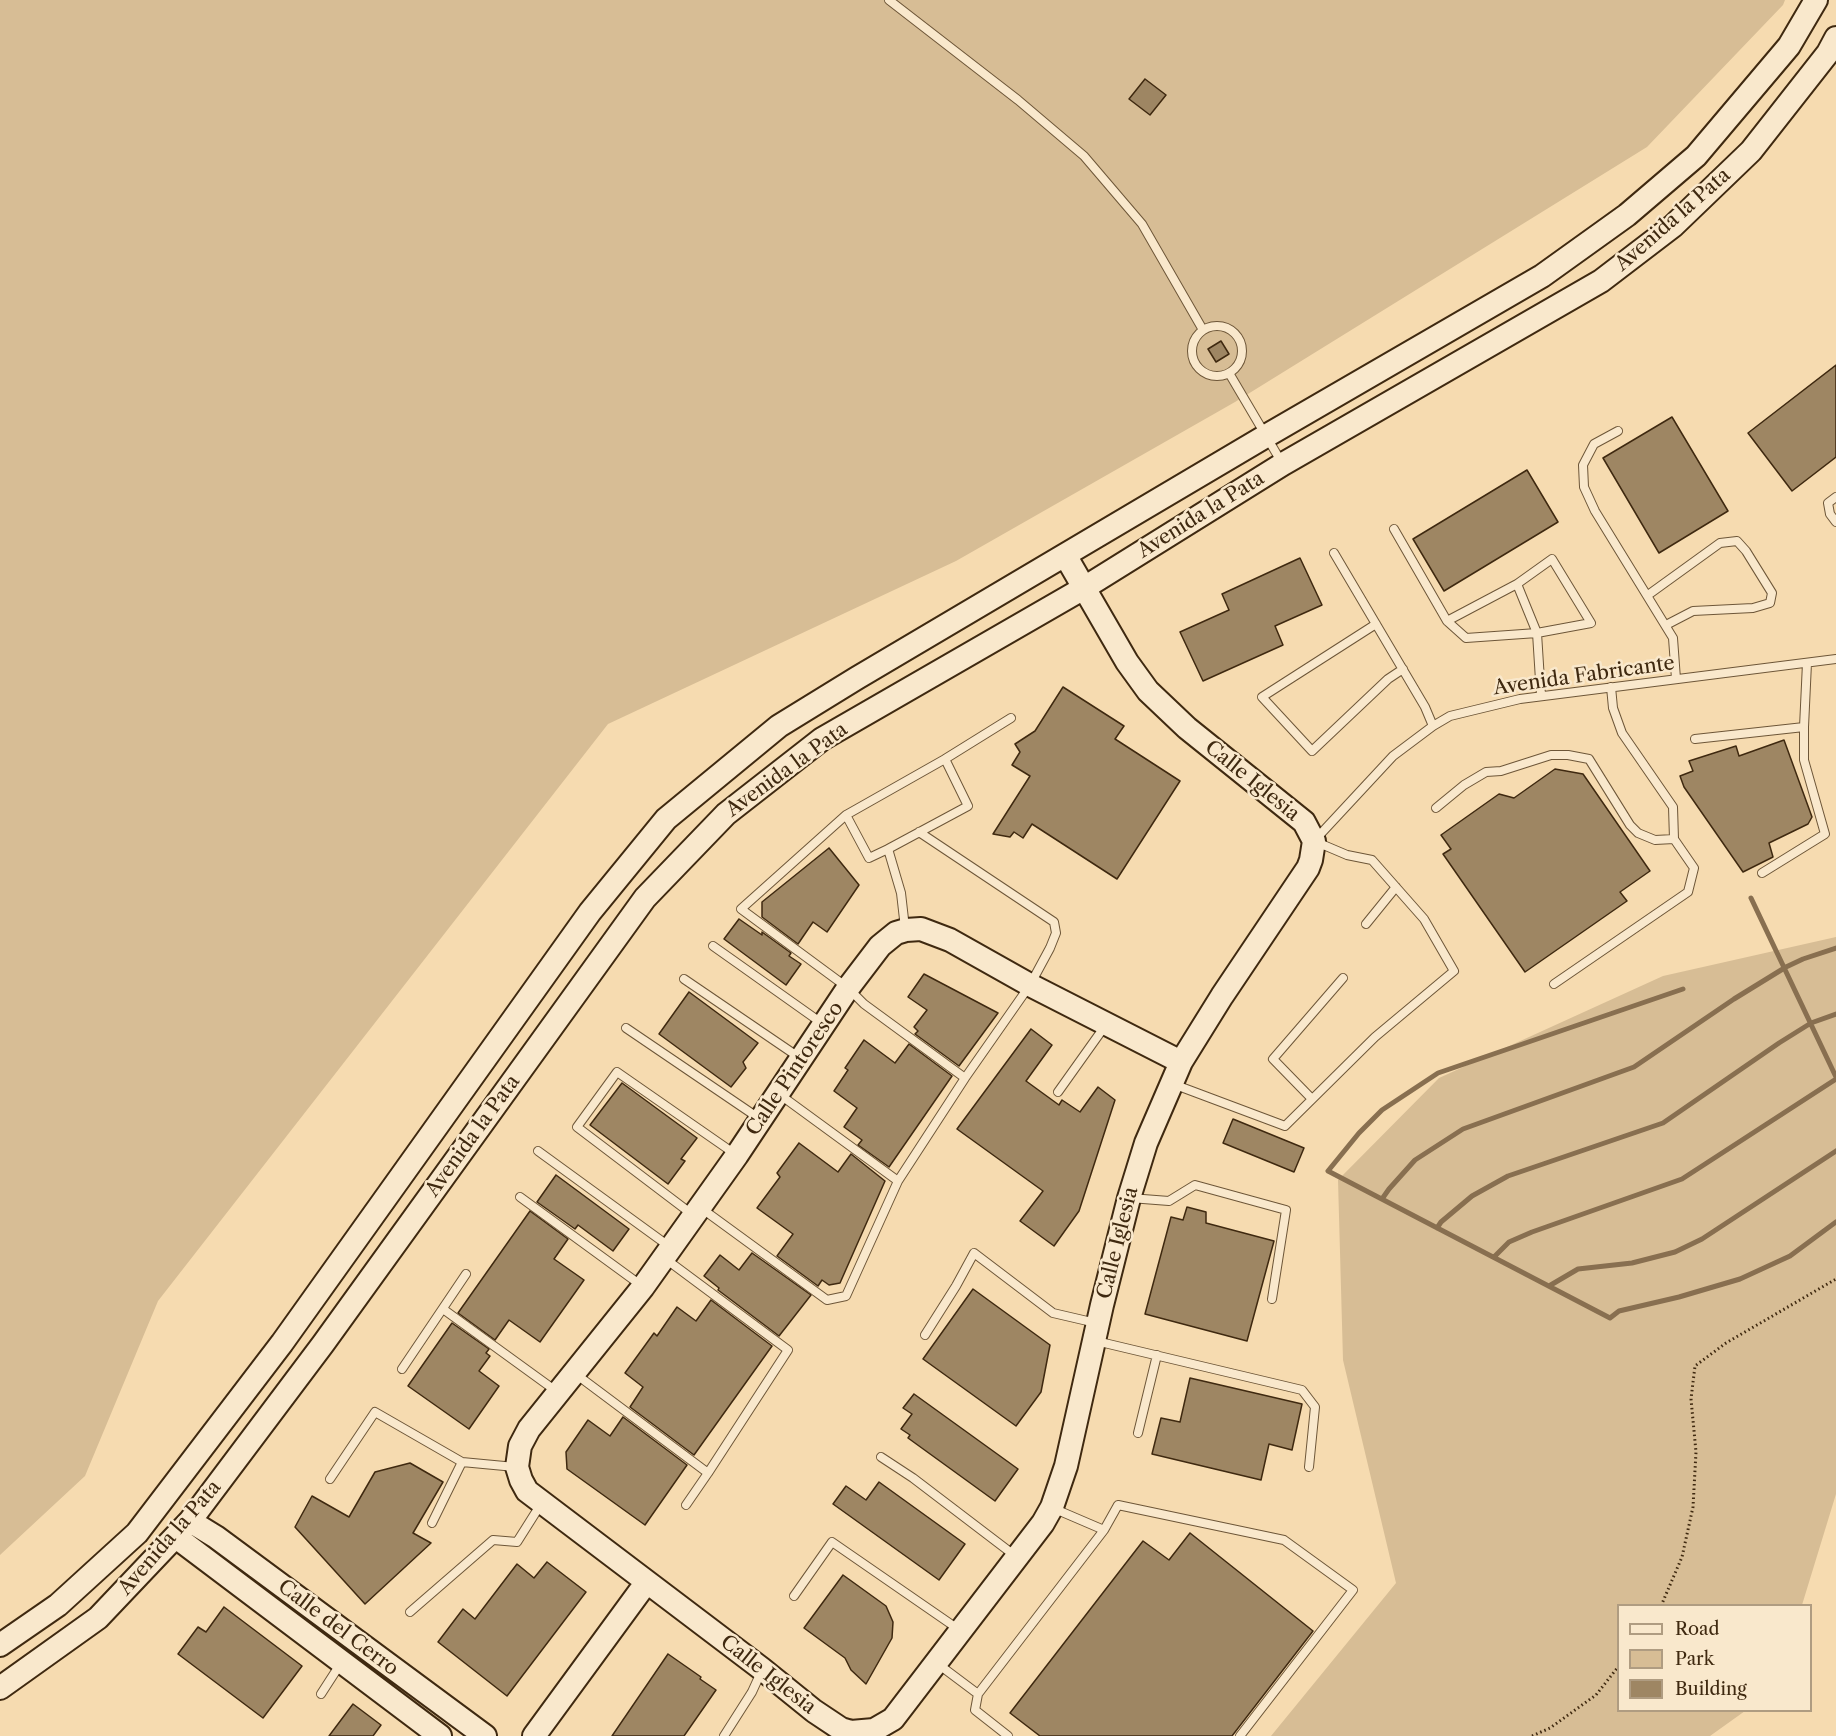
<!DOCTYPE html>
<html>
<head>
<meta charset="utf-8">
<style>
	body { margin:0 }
	#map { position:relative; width:1836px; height:1736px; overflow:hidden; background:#f6dbb0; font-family:"Libre Caslon Text",serif }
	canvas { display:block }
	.legend { position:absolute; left:1617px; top:1604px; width:195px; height:108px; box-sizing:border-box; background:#f9e8cc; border:2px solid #af9c81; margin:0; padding:8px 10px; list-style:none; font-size:18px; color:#3f2910 }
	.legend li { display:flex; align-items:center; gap:12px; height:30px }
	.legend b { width:30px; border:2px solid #af9c81 }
</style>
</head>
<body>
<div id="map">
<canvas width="1836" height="1736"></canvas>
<ul class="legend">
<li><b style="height:8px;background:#f9e8cc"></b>Road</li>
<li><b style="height:16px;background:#d7bd95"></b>Park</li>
<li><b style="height:16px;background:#9e8663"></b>Building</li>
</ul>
</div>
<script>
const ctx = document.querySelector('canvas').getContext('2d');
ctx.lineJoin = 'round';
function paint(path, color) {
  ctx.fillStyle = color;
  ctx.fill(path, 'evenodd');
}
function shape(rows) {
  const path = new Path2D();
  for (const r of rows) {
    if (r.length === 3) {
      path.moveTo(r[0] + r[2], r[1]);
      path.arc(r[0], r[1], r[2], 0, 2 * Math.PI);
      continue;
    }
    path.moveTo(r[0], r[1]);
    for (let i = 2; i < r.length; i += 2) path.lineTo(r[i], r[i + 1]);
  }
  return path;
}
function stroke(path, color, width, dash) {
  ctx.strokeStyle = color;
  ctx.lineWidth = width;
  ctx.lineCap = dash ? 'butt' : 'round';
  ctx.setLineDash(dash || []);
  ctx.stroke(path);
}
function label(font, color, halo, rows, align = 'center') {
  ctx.font = font + ' "Libre Caslon Text",serif';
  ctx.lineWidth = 5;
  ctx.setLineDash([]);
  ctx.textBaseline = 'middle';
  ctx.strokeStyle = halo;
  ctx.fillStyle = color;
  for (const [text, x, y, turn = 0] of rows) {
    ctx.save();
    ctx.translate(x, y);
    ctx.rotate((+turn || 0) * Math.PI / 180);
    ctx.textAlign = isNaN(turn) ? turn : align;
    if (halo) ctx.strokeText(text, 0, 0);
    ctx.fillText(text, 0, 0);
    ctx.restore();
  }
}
const green = shape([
	[0,0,1785,0,1783,5,1647,147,1235,402,956,561,608,724,158,1301,85,1476,0,1555],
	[1836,937,1836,1494,1802,1605,1618,1606,1618,1710,1745,1711,1710,1736,1271,1736,1396,1583,1343,1360,1338,1180,1439,1078,1663,976]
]);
const stream = shape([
	[1751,898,1836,1077],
	[1683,989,1438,1073,1382,1110,1359,1133,1328,1171,1610,1318,1619,1311,1679,1297,1740,1279,1790,1256,1836,1222],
	[1382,1199,1389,1189,1415,1160,1463,1129,1634,1067,1734,999,1786,967,1803,959,1836,948],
	[1437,1228,1441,1222,1472,1196,1508,1176,1663,1123,1779,1043,1811,1023,1836,1014],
	[1494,1257,1509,1242,1532,1232,1682,1179,1836,1079],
	[1549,1286,1578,1269,1632,1263,1675,1252,1702,1239,1836,1151]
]);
const building = shape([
	[1145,79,1166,95,1150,115,1129,99,1145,79],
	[1221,341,1229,354,1216,362,1208,349,1221,341],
	[1836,365,1836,457,1792,491,1748,433,1836,365],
	[1672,417,1728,511,1659,553,1603,458,1672,417],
	[1527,470,1558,522,1444,591,1413,539,1527,470],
	[1300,558,1322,605,1275,626,1283,645,1203,681,1180,632,1229,610,1222,594,1300,558],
	[1063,687,1124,726,1115,739,1180,781,1117,879,1032,824,1023,838,1014,832,1010,837,993,834,1030,776,1012,765,1020,752,1015,744,1035,731,1063,687],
	[1784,740,1812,817,1808,824,1769,843,1773,857,1743,872,1684,787,1680,776,1693,771,1689,761,1736,746,1739,756,1784,740],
	[1555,769,1583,774,1650,871,1620,892,1627,901,1525,972,1443,854,1451,849,1441,835,1499,794,1514,798,1555,769],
	[829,848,859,885,827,932,813,922,798,944,762,917,762,902,829,848],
	[739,919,762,935,762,932,791,953,789,956,801,964,786,985,724,939,739,919],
	[924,974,998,1013,959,1066,915,1034,918,1031,914,1027,927,1010,908,997,924,974],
	[689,992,758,1043,743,1062,746,1068,731,1087,659,1034,689,992],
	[1031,1029,1052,1045,1026,1081,1059,1105,1062,1100,1080,1112,1098,1087,1115,1100,1079,1211,1054,1246,1020,1221,1043,1191,957,1129,1031,1029],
	[864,1040,895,1063,909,1044,952,1076,889,1167,858,1145,862,1140,844,1127,857,1108,834,1091,848,1070,845,1068,864,1040],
	[622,1083,697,1138,681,1159,685,1161,668,1184,590,1125,622,1083],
	[1233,1119,1304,1148,1294,1172,1223,1143,1233,1119],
	[799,1143,838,1172,851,1154,885,1181,840,1283,829,1285,822,1280,818,1286,777,1256,793,1234,757,1208,780,1177,777,1173,799,1143],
	[556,1175,629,1229,613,1251,578,1225,575,1229,537,1202,556,1175],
	[1187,1207,1206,1212,1206,1223,1274,1241,1247,1341,1145,1314,1171,1217,1183,1220,1187,1207],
	[530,1211,568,1239,554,1259,584,1280,540,1342,509,1320,495,1340,458,1313,530,1211],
	[752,1253,811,1295,779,1336,718,1290,719,1288,704,1276,720,1255,739,1270,752,1253],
	[973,1289,1050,1345,1041,1392,1016,1426,923,1359,973,1289],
	[711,1300,772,1346,694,1455,630,1407,643,1387,625,1373,654,1333,657,1336,677,1307,696,1321,711,1300],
	[452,1323,489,1349,486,1353,490,1356,479,1371,499,1386,469,1429,408,1386,452,1323],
	[1190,1378,1302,1404,1292,1450,1269,1444,1261,1480,1152,1454,1161,1418,1180,1422,1190,1378],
	[914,1394,1018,1469,995,1501,908,1438,910,1435,901,1429,912,1414,903,1408,914,1394],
	[623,1417,687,1465,645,1525,567,1469,566,1452,588,1420,610,1436,623,1417],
	[410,1463,443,1482,413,1533,431,1543,365,1604,295,1527,312,1496,349,1517,375,1472,410,1463],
	[879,1482,965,1544,939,1580,833,1504,846,1486,866,1500,879,1482],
	[1190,1533,1313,1631,1232,1736,1040,1736,1010,1713,1143,1541,1169,1560,1190,1533],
	[547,1562,586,1592,507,1696,438,1642,463,1609,475,1619,517,1564,534,1578,547,1562],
	[843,1575,886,1606,893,1622,892,1638,866,1684,851,1670,845,1658,804,1628,843,1575],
	[224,1607,302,1666,263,1718,178,1654,198,1627,206,1632,224,1607],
	[668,1654,701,1677,700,1679,716,1690,684,1736,612,1736,668,1654],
	[353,1704,381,1725,373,1736,329,1736,353,1704]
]);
const path = shape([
	[1661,1606,1682,1557,1693,1507,1696,1452,1691,1399,1695,1366,1726,1343,1836,1279],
	[1532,1736,1550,1728,1596,1695,1618,1667]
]);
const lane = shape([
	[889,0,1018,100,1084,156,1142,224,1203,330],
	[1217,351,25],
	[1229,373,1282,463],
	[1618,431,1594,444,1583,465,1584,487,1595,511,1673,638,1676,679],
	[1836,497,1828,503,1830,514,1836,522],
	[1394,529,1447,621,1517,584,1537,633,1541,696],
	[1334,553,1425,707,1433,726],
	[1648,595,1720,543,1737,541,1746,551,1772,593,1770,603,1753,608,1693,611,1666,625],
	[1447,621,1466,638,1537,633,1591,623,1552,559,1517,584],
	[1376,624,1262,697,1312,751,1388,679,1403,669],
	[1695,739,1804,727,1807,663],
	[945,759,1011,718],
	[1436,808,1464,785,1486,772,1501,771,1551,755,1568,755,1589,759,1630,825,1638,833,1655,840,1674,839],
	[846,815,741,909,848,988,864,1004,965,1078],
	[888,849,968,806,945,759,846,815,869,858,888,849,901,893,905,928],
	[1762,873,1825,834,1804,760,1804,727],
	[1366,924,1396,887],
	[713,946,823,1024],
	[684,979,800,1058],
	[1554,984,1688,892,1694,868,1674,839,1673,807,1622,733,1613,708,1611,687],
	[626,1028,760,1119],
	[1173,1084,1285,1126,1375,1037,1454,971,1424,919,1372,860,1347,855,1314,841,1393,756,1433,726,1450,716,1520,699,1836,659],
	[1058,1092,1105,1026],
	[1312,1099,1273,1059,1343,978],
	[538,1151,670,1247],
	[898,1181,965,1078,1030,985,1050,948,1056,933,1054,922,919,832],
	[520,1197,642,1286],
	[1130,1198,1169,1201,1195,1185,1286,1210,1272,1299],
	[701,1208,827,1300,846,1296,898,1181,779,1094],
	[693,1215,577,1127,617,1072,735,1154],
	[443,1309,556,1391],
	[925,1335,956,1286,974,1253,1053,1313,1096,1323],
	[1096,1341,1302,1390,1315,1407,1309,1467],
	[402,1369,466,1274],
	[577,1375,708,1473,788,1350,667,1260],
	[1138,1433,1157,1355],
	[881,1457,913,1478,1014,1555],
	[330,1479,375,1412,462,1462,515,1467],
	[686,1505,708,1473],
	[1055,1509,1104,1530,1118,1505,1284,1540,1353,1590,1240,1736],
	[432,1523,462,1462],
	[794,1596,832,1542,958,1629],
	[410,1612,493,1540,517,1542,541,1504],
	[938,1664,978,1694,975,1710,1008,1736],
	[321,1694,341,1663],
	[978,1694,1104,1530],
	[724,1736,752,1692,762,1670]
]);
const secondary = shape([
	[1065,555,1127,662,1148,691,1187,728,1304,822,1314,841,1311,860,1308,868,1222,996,1181,1062,1146,1143,1129,1198,1102,1305,1066,1466,1052,1507,1043,1523,893,1719,874,1730,851,1732,841,1729,814,1711,762,1669,527,1491,521,1480,517,1467,520,1446,529,1429,643,1287,737,1155,848,988,880,946,896,933,906,930,921,929,950,940,1030,985,1181,1062],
	[190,1521,216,1537,485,1736],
	[176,1537,440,1736],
	[0,1645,58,1605,137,1533,282,1343,590,912,666,819,779,726,857,678,1266,436,1542,276,1627,215,1696,156,1789,46,1816,0],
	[0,1688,98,1618,190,1521,323,1344,645,898,726,814,822,739,1084,588,1283,464,1601,281,1673,226,1751,151,1828,53,1836,38],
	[534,1736,646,1583]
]);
const streetNames = [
	["Avenida la Pata",1673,220,-41],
	["Avenida la Pata",1201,515,-32],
	["Avenida Fabricante",1584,676,-8],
	["Avenida la Pata",787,770,-36],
	["Calle Iglesia",1252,781,39],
	["Calle Pintoresco",795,1069,-56],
	["Avenida la Pata",473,1136,-54],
	["Calle Iglesia",1118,1243,-76],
	["Avenida la Pata",170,1538,-49],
	["Calle del Cerro",338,1628,37],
	["Calle Iglesia",768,1675,38]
];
paint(green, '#d7bd95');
stroke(stream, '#886f50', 5);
paint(building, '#9e8663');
stroke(building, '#3f2910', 1.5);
stroke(lane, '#6d5638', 10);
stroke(secondary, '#3f2910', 26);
stroke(path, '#3f2910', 3, [1.5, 3]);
stroke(lane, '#f9e8cc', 8);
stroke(secondary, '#f9e8cc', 22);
label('20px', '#3f2910', '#f9e8cc', streetNames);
</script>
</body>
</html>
